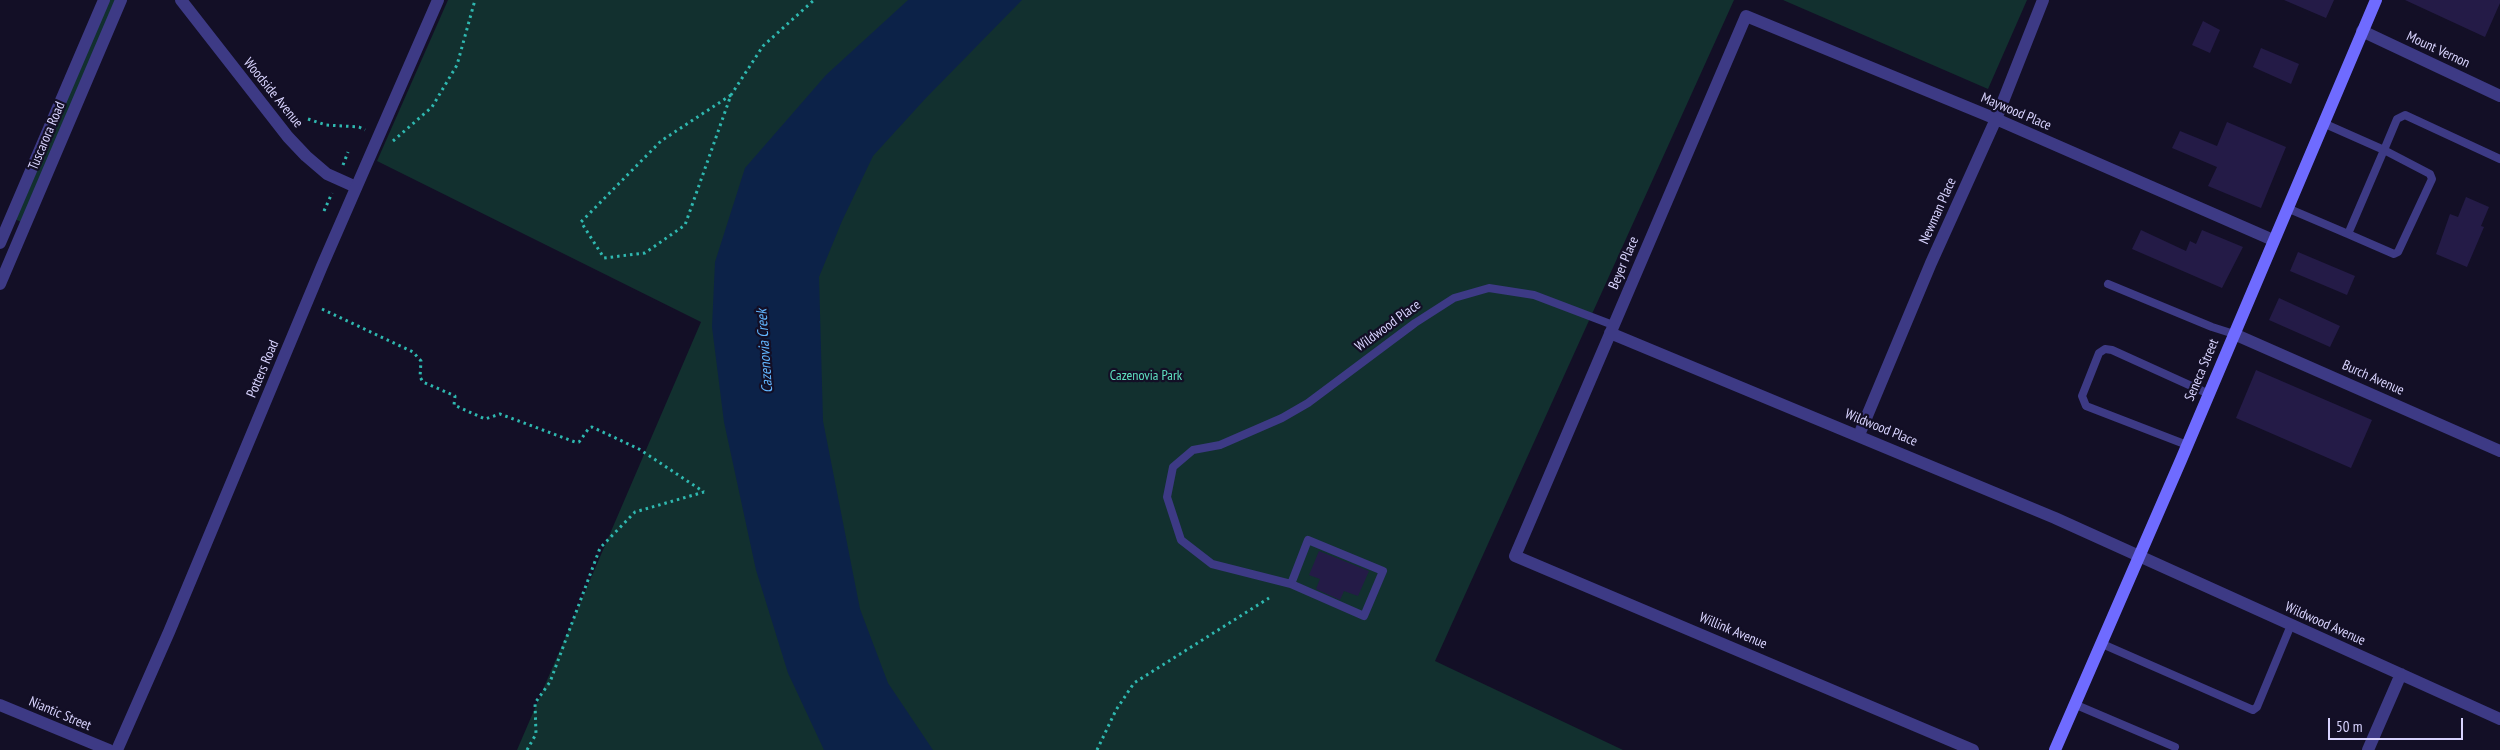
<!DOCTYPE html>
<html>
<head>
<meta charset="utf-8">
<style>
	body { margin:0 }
	#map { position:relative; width:2500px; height:750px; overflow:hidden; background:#130f26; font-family:"PT Sans Narrow",sans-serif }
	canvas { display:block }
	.scale { position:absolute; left:2328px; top:718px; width:135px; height:22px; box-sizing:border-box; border:2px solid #d9d4ff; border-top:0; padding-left:6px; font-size:15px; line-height:18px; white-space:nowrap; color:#d9d4ff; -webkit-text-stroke:4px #130f26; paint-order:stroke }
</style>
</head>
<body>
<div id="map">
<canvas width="2500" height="750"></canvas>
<div class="scale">50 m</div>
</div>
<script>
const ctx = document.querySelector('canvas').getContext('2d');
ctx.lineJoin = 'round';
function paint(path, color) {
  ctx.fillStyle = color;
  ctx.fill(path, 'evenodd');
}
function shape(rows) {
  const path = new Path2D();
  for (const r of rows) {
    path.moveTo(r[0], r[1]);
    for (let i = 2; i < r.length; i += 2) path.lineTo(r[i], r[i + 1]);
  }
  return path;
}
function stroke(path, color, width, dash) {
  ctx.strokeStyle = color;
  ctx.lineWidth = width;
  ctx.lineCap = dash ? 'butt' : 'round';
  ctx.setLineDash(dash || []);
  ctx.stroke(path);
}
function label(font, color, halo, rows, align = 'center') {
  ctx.font = font + ' "PT Sans Narrow",sans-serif';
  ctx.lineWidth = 4.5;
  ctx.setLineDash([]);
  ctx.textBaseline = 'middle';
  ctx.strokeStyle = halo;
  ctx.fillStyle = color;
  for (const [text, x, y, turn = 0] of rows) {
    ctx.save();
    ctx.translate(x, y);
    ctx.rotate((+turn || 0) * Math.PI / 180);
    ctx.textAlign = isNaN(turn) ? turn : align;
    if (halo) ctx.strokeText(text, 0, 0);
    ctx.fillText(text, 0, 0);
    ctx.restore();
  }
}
const green = shape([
	[109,0,116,0,21,222,15,219],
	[448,0,1734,0,1435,661,1623,750,517,750,701,322,377,161],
	[1783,0,2027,0,1988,89]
]);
const water = shape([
	[908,0,1022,0,925,99,873,156,842,221,819,277,823,421,860,609,888,683,933,750,824,750,788,673,756,570,724,422,712,327,715,262,745,168,826,75]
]);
const building = shape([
	[2284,0,2334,0,2326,18],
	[2405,0,2500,0,2500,3,2485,37],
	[2203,21,2220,30,2210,53,2192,45],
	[2261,48,2299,64,2291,84,2253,67],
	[2227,122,2286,147,2261,208,2208,186,2217,167,2172,148,2180,131,2217,146],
	[2466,197,2489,207,2481,226,2484,227,2467,267,2436,254,2450,214,2458,217],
	[2141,230,2186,251,2190,241,2196,244,2202,230,2243,247,2222,288,2132,249],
	[2298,252,2355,276,2347,295,2290,271],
	[2279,298,2340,326,2330,347,2269,320],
	[2256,370,2372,420,2351,468,2236,418],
	[1319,551,1369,571,1358,596,1344,591,1340,600,1316,589,1320,579,1309,575]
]);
const path = shape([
	[731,95,661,141,581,222,604,258,645,253,685,225,731,95,763,46,814,0],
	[308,119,326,125,359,127,365,130],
	[393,141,432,107,457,65,475,0],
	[343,165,348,152],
	[324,211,332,193],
	[322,309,413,352,421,361,420,377,423,382,455,396,454,405,485,419,500,414,575,442,579,442,589,428,592,427,639,449,704,492],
	[527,750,536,734,535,703,550,682,600,548,635,512,704,492],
	[1097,750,1116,710,1134,683,1269,598]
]);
const service = shape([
	[2323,123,2384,150,2397,119,2405,115,2500,159],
	[2287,208,2348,234,2394,254,2398,252,2432,179,2430,174,2384,150,2348,234],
	[2108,284,2212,327,2234,334],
	[2187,445,2086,406,2082,396,2099,353,2105,349,2112,350,2209,394],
	[1291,584,1308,540,1383,571,1364,616,1291,584,1212,564,1181,540,1167,497,1173,467,1193,450,1220,445,1282,418,1308,403,1415,323,1454,298,1489,288,1534,295,1613,325],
	[2100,643,2253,710,2257,707,2291,625],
	[2074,704,2175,747]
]);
const minor = shape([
	[181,0,288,137,306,156,327,174,356,187],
	[2362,31,2500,96],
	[0,243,104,0],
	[0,284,121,0],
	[1610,333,2055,518,2500,719],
	[2234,334,2500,451],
	[1859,435,1931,263,1996,119,2043,0],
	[0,705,109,750],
	[1973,750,1515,556,1746,16,1996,119,2273,240],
	[2368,750,2401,674]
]);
const tertiary = shape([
	[117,750,169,632,322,266,438,0]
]);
const secondary = shape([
	[2055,750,2181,460,2376,0]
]);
const streetNames = [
	["Mount Vernon",2438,50,25],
	["Woodside Avenue",273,93,51],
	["Maywood Place",2016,112,23],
	["Tuscarora Road",47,136,-67],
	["Newman Place",1938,211,-66],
	["Beyer Place",1624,263,-67],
	["Wildwood Place",1388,326,-36],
	["Potters Road",263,369,-67],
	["Seneca Street",2202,370,-67],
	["Burch Avenue",2373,378,24],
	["Wildwood Place",1881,428,22],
	["Wildwood Avenue",2325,624,24],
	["Willink Avenue",1733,631,23],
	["Niantic Street",60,714,23]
];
const parkNames = [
	["Cazenovia Park",1146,376]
];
const waterNames = [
	["Cazenovia Creek",765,351,-94]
];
paint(green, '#12302f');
paint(water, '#0c2248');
paint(building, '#241b47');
stroke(path, '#2fb8b0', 3, [2.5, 4]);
stroke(service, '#3d3a85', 8);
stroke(minor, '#3d3a85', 12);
stroke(tertiary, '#3d3a85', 12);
stroke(secondary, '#6f6bff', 12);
label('14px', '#d9d4ff', '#130f26', streetNames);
label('14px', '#5fe0c0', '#130f26', parkNames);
label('italic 15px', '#62b6ff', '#130f26', waterNames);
</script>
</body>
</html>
